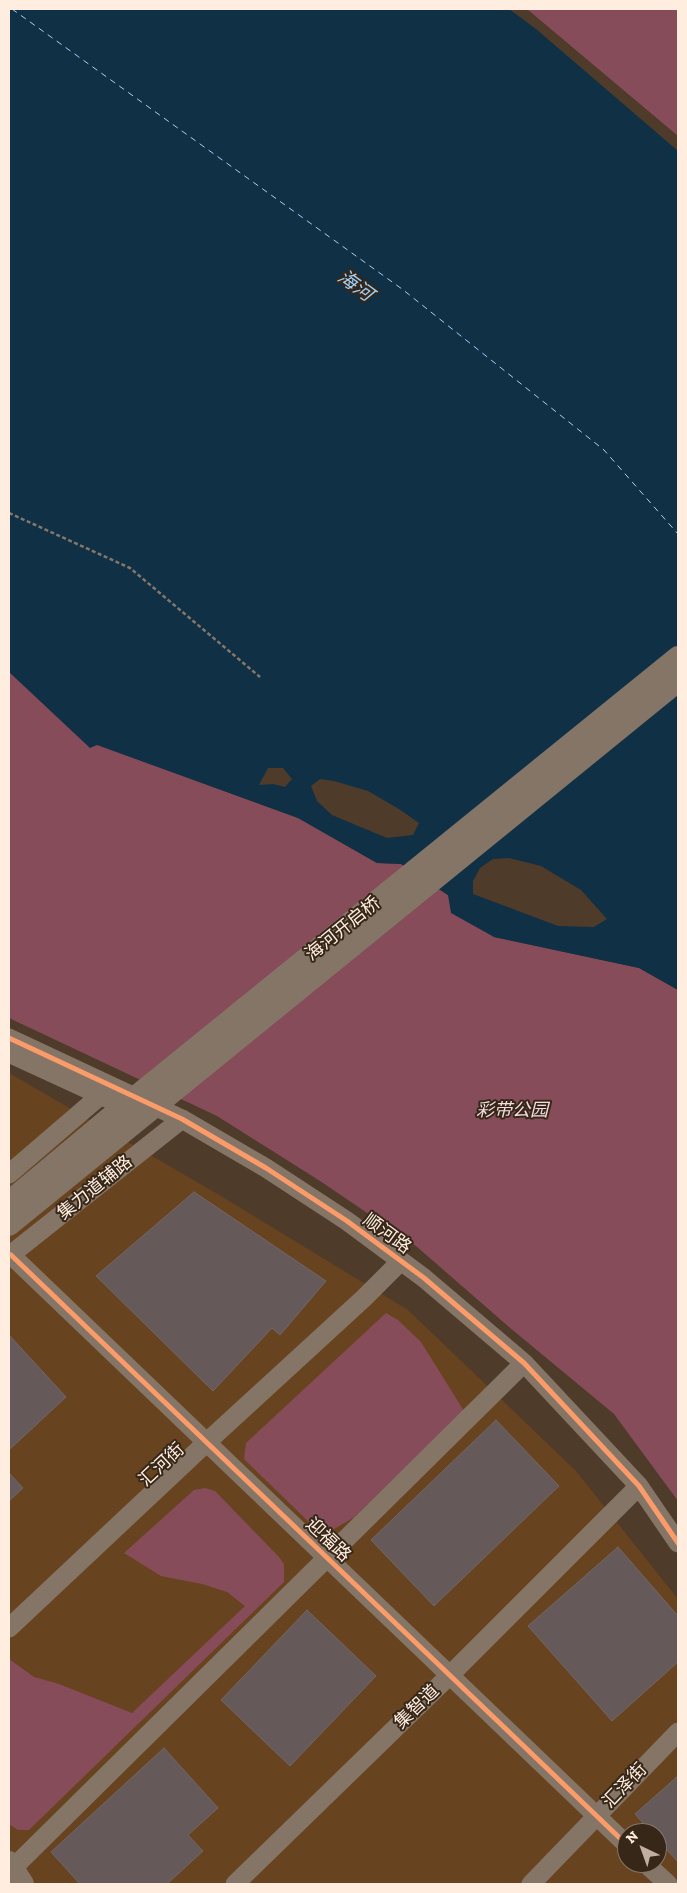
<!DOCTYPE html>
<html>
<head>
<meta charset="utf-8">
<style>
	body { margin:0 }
	#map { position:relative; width:687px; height:1893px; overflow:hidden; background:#4e3b29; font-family:"Zilla Slab",serif }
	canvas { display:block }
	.frame { position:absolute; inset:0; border:10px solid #ffeedf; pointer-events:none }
	.north { position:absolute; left:617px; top:1823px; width:50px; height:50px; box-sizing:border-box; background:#362719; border:1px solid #867768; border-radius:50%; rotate:318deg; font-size:14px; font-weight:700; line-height:20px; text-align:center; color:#ffeedf }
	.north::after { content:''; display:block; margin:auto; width:18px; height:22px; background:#c1af9f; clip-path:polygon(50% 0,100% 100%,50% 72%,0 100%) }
</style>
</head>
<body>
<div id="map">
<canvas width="687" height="1893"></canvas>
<div class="frame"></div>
<div class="north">N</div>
</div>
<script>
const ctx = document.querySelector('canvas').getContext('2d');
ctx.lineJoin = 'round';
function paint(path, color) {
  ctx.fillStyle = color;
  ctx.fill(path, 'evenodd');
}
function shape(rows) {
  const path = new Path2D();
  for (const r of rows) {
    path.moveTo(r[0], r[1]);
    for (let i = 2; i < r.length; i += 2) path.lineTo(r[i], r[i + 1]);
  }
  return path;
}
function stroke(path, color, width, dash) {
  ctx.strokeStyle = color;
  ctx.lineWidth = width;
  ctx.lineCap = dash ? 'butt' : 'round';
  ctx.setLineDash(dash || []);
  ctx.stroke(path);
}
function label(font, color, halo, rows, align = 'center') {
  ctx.font = font + ' "Zilla Slab","Noto Sans SC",serif';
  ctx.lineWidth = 4;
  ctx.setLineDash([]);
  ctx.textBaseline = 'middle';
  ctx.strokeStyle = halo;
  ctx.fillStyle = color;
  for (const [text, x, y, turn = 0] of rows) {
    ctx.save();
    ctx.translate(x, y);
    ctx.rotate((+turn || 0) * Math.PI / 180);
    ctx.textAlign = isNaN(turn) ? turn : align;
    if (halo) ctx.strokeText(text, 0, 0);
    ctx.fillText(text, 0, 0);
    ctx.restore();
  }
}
const built = shape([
	[9,1073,221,1196,408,1310,576,1471,678,1599,678,1884,9,1884],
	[627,1833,657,1833,657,1863,627,1863]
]);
const green = shape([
	[527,9,678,9,678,136],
	[9,616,90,748,97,744,298,818,377,863,401,864,449,896,494,937,639,968,678,990,678,1501,614,1414,509,1327,416,1246,320,1181,217,1116,9,1018],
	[386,1313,398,1320,421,1342,464,1411,353,1518,334,1529,315,1528,244,1459,246,1443],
	[205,1488,215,1491,279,1557,284,1564,284,1582,29,1830,18,1830,9,1824,9,1659,34,1677,59,1684,132,1713,245,1606,227,1592,202,1584,161,1576,124,1553,194,1490]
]);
const water = shape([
	[9,9,509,9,536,29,678,151,678,990,639,968,494,937,451,913,448,895,401,864,377,863,298,818,97,745,90,748,9,672],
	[268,768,283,768,292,779,285,787,273,784,259,785],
	[320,779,334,781,368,791,399,809,419,823,413,835,387,838,332,815,317,801,311,786],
	[509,858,541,866,581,890,607,919,594,927,558,926,473,894,473,881,480,868,493,859]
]);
const ferry = shape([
	[12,9,402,289,604,450,678,534]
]);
const building = shape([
	[194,1192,326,1281,280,1335,272,1328,213,1391,96,1276,194,1192],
	[9,1335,66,1397,9,1450,9,1335],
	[496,1420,559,1486,434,1606,371,1540,496,1420],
	[9,1473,23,1488,9,1501,9,1473],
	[618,1547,678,1616,678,1662,612,1721,528,1626,618,1547],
	[307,1610,376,1676,290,1766,221,1700,307,1610],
	[164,1748,218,1808,188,1835,203,1851,167,1884,80,1884,51,1852,164,1748],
	[678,1776,678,1862,657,1839,657,1833,652,1833,635,1814,678,1776]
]);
const path = shape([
	[9,513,130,568,260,677]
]);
const tertiary = shape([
	[9,1038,182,1119,266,1168,347,1221,424,1278,524,1363,639,1486,678,1543],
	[9,1053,135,1111],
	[9,1174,108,1089],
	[11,1255,627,1845],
	[9,1256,182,1119],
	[9,1628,207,1442,364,1298,401,1261],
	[645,1863,668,1884],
	[9,1872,524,1363],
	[235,1884,450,1675,639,1486],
	[531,1884,678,1732]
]);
const secondary = shape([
	[9,1202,107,1120,678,657],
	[9,1225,678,681],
	[9,1862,23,1884]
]);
const cycleway = shape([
	[9,1038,182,1119,266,1168,347,1221,424,1278,524,1363,639,1486,678,1543],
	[11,1255,627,1845]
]);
const streetNames = [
	["海河开启桥",343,929,-39],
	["集力道辅路",95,1188,-39],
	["顺河路",387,1234,36],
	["汇河街",162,1465,-43],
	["迎福路",328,1540,44],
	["集智道",417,1707,-44],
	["汇泽街",625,1786,-46]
];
const parkNames = [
	["彩带公园",512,1111]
];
const waterNames = [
	["海河",355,286,36]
];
paint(built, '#68431f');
paint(green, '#874c59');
paint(water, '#103045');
stroke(ferry, '#9fd3fc', 1, [6, 5]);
paint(building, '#655959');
stroke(building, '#726667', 1);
stroke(path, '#84776b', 2.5, [4, 2.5]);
stroke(tertiary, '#847567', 19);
stroke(secondary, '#847567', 22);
stroke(cycleway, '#fa9b69', 5);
label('18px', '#ffeedf', '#362719', streetNames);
label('italic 18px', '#f4dde2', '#362719', parkNames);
label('italic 19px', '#9fd3fc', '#362719', waterNames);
</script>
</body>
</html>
